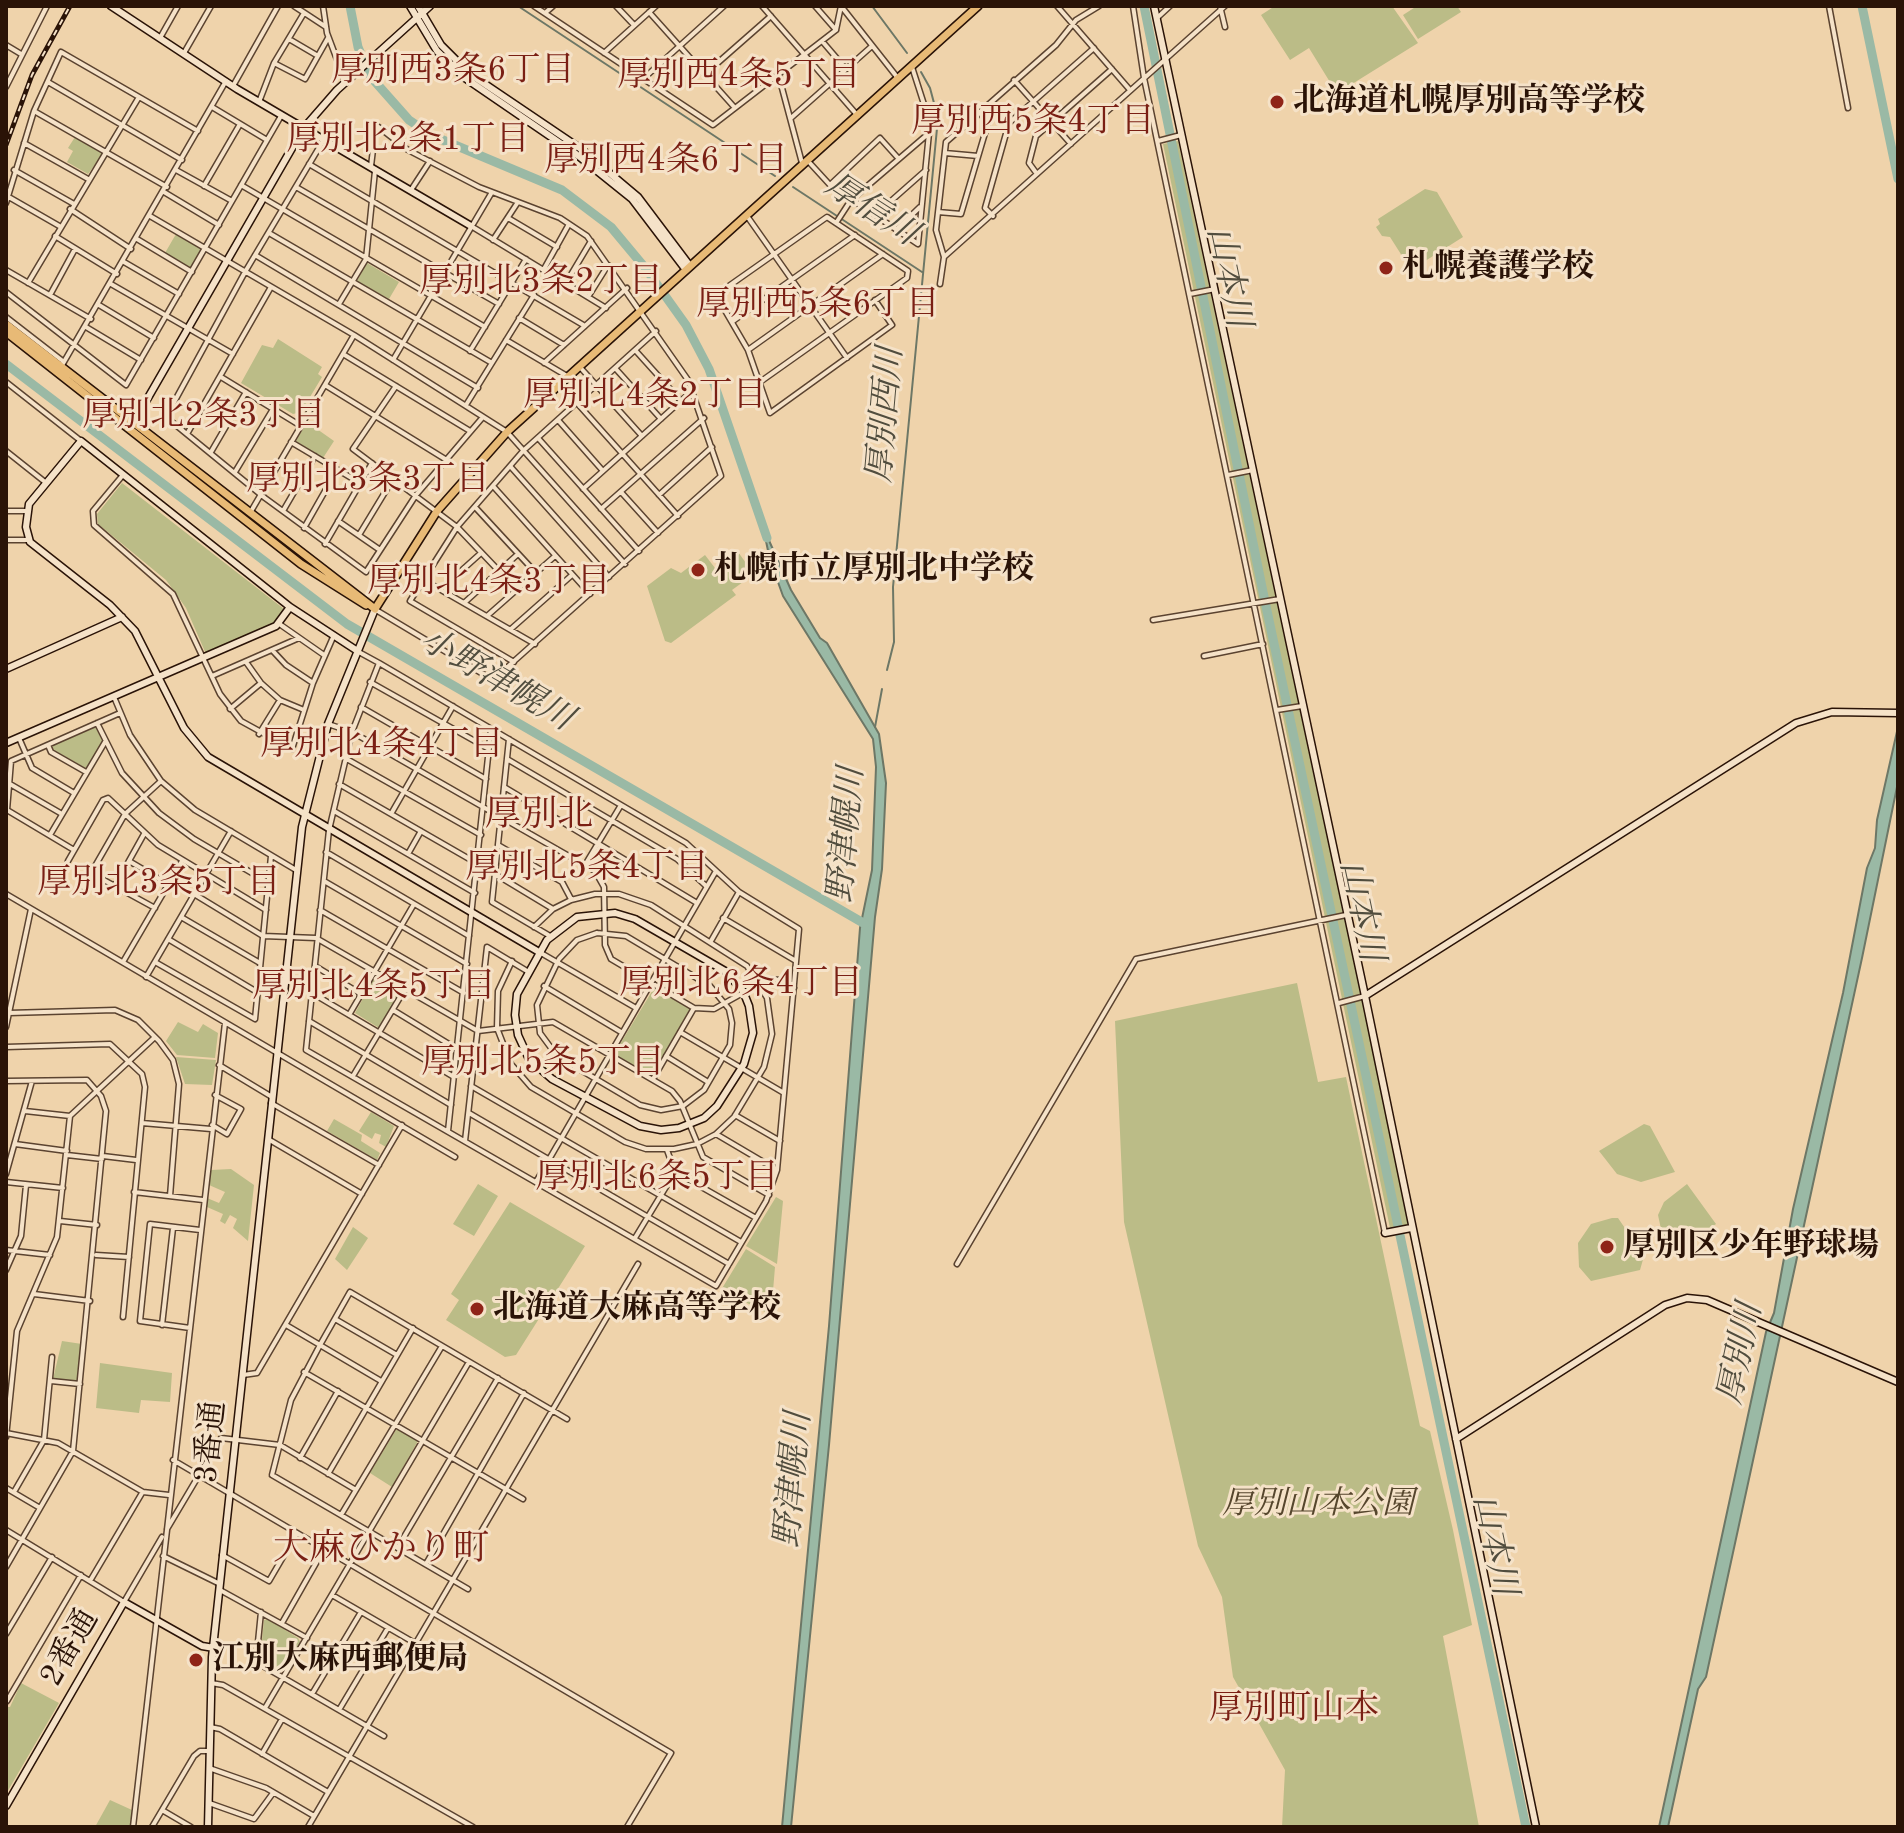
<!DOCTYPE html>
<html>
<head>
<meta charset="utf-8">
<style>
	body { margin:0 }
	#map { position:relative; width:1904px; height:1833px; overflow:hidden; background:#efd3ab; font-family:"Old Standard TT",serif }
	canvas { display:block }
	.frame { position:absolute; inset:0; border:8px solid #2a1307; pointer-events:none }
</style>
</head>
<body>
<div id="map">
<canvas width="1904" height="1833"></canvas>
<div class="frame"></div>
</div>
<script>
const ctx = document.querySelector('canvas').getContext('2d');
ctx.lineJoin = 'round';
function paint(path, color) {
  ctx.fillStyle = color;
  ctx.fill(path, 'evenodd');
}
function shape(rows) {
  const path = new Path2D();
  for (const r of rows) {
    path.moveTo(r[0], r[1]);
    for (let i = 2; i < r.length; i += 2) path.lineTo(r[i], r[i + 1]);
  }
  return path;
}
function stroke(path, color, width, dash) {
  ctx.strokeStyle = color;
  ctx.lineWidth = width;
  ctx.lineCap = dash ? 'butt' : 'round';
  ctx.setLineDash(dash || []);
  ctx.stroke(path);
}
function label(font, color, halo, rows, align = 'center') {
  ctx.font = font + ' "Old Standard TT","Noto Serif JP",serif';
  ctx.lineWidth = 6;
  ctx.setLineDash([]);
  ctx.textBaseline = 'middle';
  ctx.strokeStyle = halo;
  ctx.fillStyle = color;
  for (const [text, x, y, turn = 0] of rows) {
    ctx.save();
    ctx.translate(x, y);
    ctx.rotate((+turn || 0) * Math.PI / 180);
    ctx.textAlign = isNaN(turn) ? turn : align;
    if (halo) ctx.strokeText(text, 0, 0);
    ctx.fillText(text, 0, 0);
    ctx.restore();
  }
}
const green = shape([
	[1275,6,1392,6,1418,43,1344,89,1333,87,1309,48,1290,60,1261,15],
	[1417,6,1457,6,1461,12,1418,39,1403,15],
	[75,137,103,154,88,174,67,162,73,151,68,148],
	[1178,141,1410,1225,1390,1228,1163,144],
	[1425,189,1437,192,1463,237,1411,270,1390,237,1382,236,1376,227,1380,224,1378,219],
	[176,234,203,250,192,269,165,253],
	[367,263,399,282,389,299,357,281],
	[278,339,322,367,318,374,322,377,301,412,293,414,241,383,262,345,273,348],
	[307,422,334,441,323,458,296,441],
	[122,483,284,609,274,623,206,654,186,608,166,580,98,524,97,514],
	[738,552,754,574,732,590,736,595,671,643,665,641,647,586,671,568,681,573,705,555,715,568],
	[96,727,103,743,87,769,54,750,52,746],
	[376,975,402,990,379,1028,355,1013],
	[1297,983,1318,1082,1346,1077,1420,1426,1430,1431,1453,1530,1472,1625,1443,1636,1479,1827,1282,1827,1285,1770,1233,1677,1222,1597,1198,1546,1124,1222,1115,1021],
	[654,988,690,1009,652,1076,614,1054],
	[178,1022,198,1032,203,1024,218,1033,215,1058,177,1055,166,1041],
	[176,1057,216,1060,212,1085,185,1084],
	[371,1112,394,1126,386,1147,379,1143,381,1135,375,1133,372,1139,359,1131],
	[334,1119,362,1135,361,1141,380,1153,377,1160,327,1131],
	[1644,1124,1650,1126,1675,1172,1641,1182,1617,1174,1599,1151],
	[231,1169,254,1185,248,1241,233,1228,237,1219,230,1215,225,1224,220,1221,223,1214,207,1207,207,1198,219,1203,225,1192,209,1185,211,1170],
	[478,1184,498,1196,474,1236,453,1224],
	[1687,1184,1716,1224,1673,1254,1664,1243,1658,1215,1664,1202],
	[776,1197,783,1201,777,1264,746,1246],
	[510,1202,585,1246,516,1355,505,1357,446,1320,459,1300,451,1294],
	[1612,1218,1618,1218,1644,1256,1640,1270,1591,1281,1579,1267,1578,1243,1591,1224],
	[353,1227,368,1238,347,1270,335,1259],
	[746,1249,775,1267,771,1315,721,1290],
	[62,1341,82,1344,78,1381,53,1379],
	[100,1363,172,1373,170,1402,141,1400,139,1413,96,1408],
	[400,1429,418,1441,392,1487,370,1473,396,1430],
	[268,1619,298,1638,301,1643,285,1672,260,1660,264,1620],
	[21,1683,59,1703,6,1794,6,1707,10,1707],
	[110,1800,132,1810,130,1827,95,1827]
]);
const water = shape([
	[763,527,791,590,820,638,827,643,879,734,886,783,882,869,875,917,829,1445,791,1827,782,1827,829,1326,860,928,872,870,876,767,873,739,783,596,770,560,763,527],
	[1898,727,1898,782,1862,958,1706,1677,1698,1689,1668,1827,1659,1827,1766,1332,1774,1313,1793,1209,1843,993,1867,868,1875,848,1877,820,1898,727]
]);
const stream = shape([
	[518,6,775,176],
	[872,6,907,53],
	[793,187,922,272],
	[887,670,894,642,893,587,938,118,930,88,921,72],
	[875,727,882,689]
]);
const river = shape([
	[350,6,358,47,370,76,409,120,431,135,562,190,611,227,646,269,686,325,709,369,767,538],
	[1144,6,1263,592,1526,1827],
	[1862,6,1898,179],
	[6,364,347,624,865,924]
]);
const street = shape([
	[294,6,326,27],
	[323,6,327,33,345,81],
	[534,6,713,125,836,30,841,6],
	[616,6,634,25],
	[762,6,858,116],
	[815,6,836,30],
	[841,6,897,77],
	[1057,6,1130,90],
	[1133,6,1144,78,1385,1233],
	[1220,6,1225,27],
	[1829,6,1848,108],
	[649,12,735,108],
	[545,13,553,6],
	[1157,18,1170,6],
	[160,38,178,6],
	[289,39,318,56],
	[822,41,846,69],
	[6,45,21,54],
	[184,53,211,6],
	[604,53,656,6],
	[274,63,305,79,328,38],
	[778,73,802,163],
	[705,74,771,16],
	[643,79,724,6],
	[1014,80,1071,144],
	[48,82,182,160],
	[233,86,278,6],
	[6,87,47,6],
	[259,102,274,63,304,13],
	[212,107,267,140],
	[34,111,167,187],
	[791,118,872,46],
	[323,141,245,272,166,417,265,498,366,572,416,495,483,417],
	[1158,141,1181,135],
	[24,143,88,179],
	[945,153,978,156],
	[808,161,830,185,918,244,930,123,912,67],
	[309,164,585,326],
	[371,166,376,125,408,150,479,187,560,218,587,236,688,380,721,476,493,680,376,610],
	[14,170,74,204],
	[176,170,232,201],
	[1037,174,1029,163,1036,136,1112,69],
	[241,185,485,327],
	[830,185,880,138,898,158],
	[204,186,240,124],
	[296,187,499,304],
	[411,190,430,161],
	[164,192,219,225],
	[7,196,61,227],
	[6,203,34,111,61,52,198,131],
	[70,209,131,249],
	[938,212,961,214,988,123,979,112],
	[150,216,354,335,507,432,625,564],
	[747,216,847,358],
	[874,216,926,170],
	[993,216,985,208,1009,123,1094,48],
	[508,218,557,247],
	[836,223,851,200,928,134],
	[471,226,606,308],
	[896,230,920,207],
	[269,233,492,363],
	[55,236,117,274],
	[137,239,192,272],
	[493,240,518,202],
	[255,255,478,388],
	[944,257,1225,6],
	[124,262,179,294],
	[544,269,569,224],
	[6,270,91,319],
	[28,283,139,97],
	[566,283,591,241],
	[111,284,233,354],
	[940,284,944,257,936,230,946,142,1056,45,1076,20,1099,6],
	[6,292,126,385,281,116],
	[1190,294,1215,289],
	[50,295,75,249],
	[588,297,608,265],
	[339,304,366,259,375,171],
	[99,305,154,338],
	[6,317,64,362],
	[519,318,564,345],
	[733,321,855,235],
	[86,327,141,360],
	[506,340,567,376],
	[635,350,681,401],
	[748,350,883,254],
	[470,351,526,259],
	[343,354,470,431],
	[393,360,492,192],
	[544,363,627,288],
	[579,366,642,436],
	[61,367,226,81],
	[615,368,661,419],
	[221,377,301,426],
	[6,382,81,441],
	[760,382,907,278,908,271,827,217,716,295,748,350,770,413,892,325,875,300],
	[325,385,445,459],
	[396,386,353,449,457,527,499,571],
	[577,403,678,516],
	[466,405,534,295],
	[558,420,603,471],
	[187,434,271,287],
	[538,438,639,551],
	[291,442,360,483],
	[6,451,45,482],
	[211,452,246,392],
	[510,466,609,577],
	[235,472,273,409],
	[123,475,93,511,94,525,173,594,220,694,241,721,292,749,313,683,334,635],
	[1228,475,1253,470],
	[493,486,590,594],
	[583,489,693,390],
	[621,492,658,533],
	[659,495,712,447],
	[475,507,536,573],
	[601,509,704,418],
	[6,511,27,511],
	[283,511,315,456],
	[250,513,354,335],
	[338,521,380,550],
	[304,528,337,470],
	[359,535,393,479],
	[6,540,29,540],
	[325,544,372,463],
	[422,579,535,644],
	[441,589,481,553],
	[464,603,518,554],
	[487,616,555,556],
	[1153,620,1280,599],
	[278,623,324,655],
	[511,629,572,575],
	[272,650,286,665,313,683],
	[357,651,379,663,621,805,686,843,739,892,799,929,777,1170,766,1201,716,1286,306,1050,329,830,352,732,379,663],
	[1204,656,1263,644],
	[246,662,261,683,280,700,304,710],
	[514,662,410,601,457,527,523,451,656,331],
	[212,676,299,638],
	[370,682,489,749],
	[114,697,130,735,161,781,195,810,296,870],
	[361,707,486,779],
	[230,709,261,683],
	[1277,710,1302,706],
	[97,723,122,773,159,813,194,839,269,883],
	[328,724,352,732,595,871,604,887,605,945,611,959,694,1008,714,1009,768,979,780,980,794,988],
	[259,734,280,700],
	[19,738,32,768,74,793],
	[509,739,492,902,550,936],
	[48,745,51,752,86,772],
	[345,758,481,835],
	[507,759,677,859,706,886],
	[10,784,62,814],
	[339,784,478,864],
	[504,787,697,903],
	[7,810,11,761,120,713],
	[7,810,74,850],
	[334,811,475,893],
	[391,814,453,706],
	[50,835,105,742],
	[498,845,562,882,571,899],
	[326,852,469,936],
	[408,854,421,831],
	[68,861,103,800,108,798,158,845,266,910],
	[129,861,168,884],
	[585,865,621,805],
	[91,873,155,908],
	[495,874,553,909],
	[324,881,467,964],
	[115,886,144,834],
	[83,887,125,814,161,781],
	[6,894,455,1157],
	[194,894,263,936,316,938,478,1031,553,1022,672,1091,680,1101,703,1157,769,1195],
	[320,910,464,993],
	[181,917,260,963],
	[723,918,796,961],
	[597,933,626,936,710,986,729,1009,732,1023,730,1045,704,1090,683,1106,661,1110,640,1105,557,1056,540,1033,537,1005,559,959,577,940,597,933],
	[168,939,257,992],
	[711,941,739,892],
	[541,953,636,1008],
	[512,961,498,991,497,1028,511,1064,531,1087,625,1142,646,1149,674,1149,697,1144,716,1134,734,1117,764,1067,772,1034,767,998,747,966,651,905,619,894,595,894,571,900,553,909,534,927],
	[123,962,182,861],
	[155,962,255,1019,271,856],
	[315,966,361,994],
	[146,977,231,831],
	[544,986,621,1032],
	[312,993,454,1077],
	[1339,1003,1365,996],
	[393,1010,457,1049],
	[9,1013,115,1010,138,1020,159,1041,173,1060,179,1084,170,1196],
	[349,1015,414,904],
	[309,1021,451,1105],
	[6,1027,31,909],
	[680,1032,784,1093],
	[6,1047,110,1044,142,1074,145,1087,123,1317],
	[666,1056,708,1082],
	[219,1065,272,1097],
	[353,1076,405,989],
	[653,1079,694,1008],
	[6,1081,87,1080,101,1096,106,1111,73,1451,6,1567],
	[471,1086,741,1242],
	[271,1103,379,1165],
	[25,1111,70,1116],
	[469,1113,729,1264],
	[735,1115,780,1141],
	[142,1123,211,1129],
	[212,1125,227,1134,241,1109,215,1095],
	[448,1131,491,729],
	[716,1134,777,1170],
	[268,1139,362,1194],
	[465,1141,487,947,527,971],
	[15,1144,67,1151],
	[667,1150,675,1172,756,1218],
	[67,1155,102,1159],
	[103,1156,136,1160],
	[6,1174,32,1081],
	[6,1182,63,1188],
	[536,1182,716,871],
	[134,1192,203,1200],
	[60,1221,97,1225],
	[635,1238,675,1172],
	[6,1250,50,1255],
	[96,1255,129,1257],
	[957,1264,1136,959,1346,915],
	[6,1270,21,1236,26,1185],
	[34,1294,90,1301],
	[335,1319,397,1355],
	[162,1325,173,1228],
	[286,1325,381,1381],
	[190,1328,140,1321,150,1224,200,1230],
	[304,1372,523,1499],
	[243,1375,257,1373,402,1125],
	[51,1381,80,1384],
	[6,1433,58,1443,143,1492,169,1495],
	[6,1437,17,1331,57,1237,70,1116,155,1037],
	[300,1458,338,1391],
	[173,1460,671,1753,627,1827],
	[328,1474,413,1328],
	[6,1488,40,1508],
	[14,1492,44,1440,52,1357],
	[341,1515,442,1346],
	[167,1529,221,1438,280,1445,356,1490],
	[6,1530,124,1602,162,1537],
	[398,1547,498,1378],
	[222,1555,269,1581,297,1533],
	[163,1556,220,1584],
	[426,1564,524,1393],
	[90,1581,142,1493],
	[468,1589,272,1475,291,1400,320,1345,350,1292,567,1419],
	[220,1590,307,1638],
	[332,1595,432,1653],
	[261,1612,256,1662,384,1736],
	[282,1623,324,1549],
	[6,1634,52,1557],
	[211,1683,223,1685,473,1827],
	[312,1694,361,1612],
	[7,1701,81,1575],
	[265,1708,469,1362],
	[339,1710,388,1628],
	[210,1727,220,1729,328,1792],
	[262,1754,282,1719],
	[209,1768,266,1788,314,1816],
	[209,1803,254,1819,273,1793],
	[162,1810,191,1827],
	[133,1827,225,1023],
	[152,1827,194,1756,200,1751,210,1751],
	[308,1827,638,1264]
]);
const secondary = shape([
	[111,6,237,89,471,226],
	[410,6,437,51,465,78,576,154,632,199,686,270],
	[418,6,441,45,470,74,581,149,638,197,690,266],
	[1154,6,1365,996,1536,1827],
	[130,429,303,129,337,90,430,6],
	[356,650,290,607,81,441,29,504,26,527,30,542,110,605,135,631,184,728,208,757,539,952],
	[6,669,122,617],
	[6,743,276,626,290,607],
	[615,913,635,919,725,971,743,991,749,1006,753,1033,744,1064,717,1106,704,1118,679,1128,661,1130,640,1126,552,1079,529,1059,518,1035,515,1015,517,994,547,940,577,917,615,913],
	[1365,996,1796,723,1832,712,1898,713],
	[1385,1233,1411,1228],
	[1456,1439,1665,1305,1687,1298,1707,1300,1898,1382],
	[6,1806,124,1602,202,1646,214,1648],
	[208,1827,212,1657,302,827,328,724,375,609]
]);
const primary = shape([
	[6,324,375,609],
	[6,332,301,564,366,605],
	[375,609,437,511,507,432,978,6]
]);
const rail = shape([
	[6,145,32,75,70,6]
]);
const markers = [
	[1277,102,8,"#8f2418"],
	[1386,268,8,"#8f2418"],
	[698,570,8,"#8f2418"],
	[1607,1247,8,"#8f2418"],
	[477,1309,8,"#8f2418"],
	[196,1660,8,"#8f2418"]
];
const poiNames = [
	["北海道札幌厚別高等学校",1293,102],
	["札幌養護学校",1402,268],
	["札幌市立厚別北中学校",714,570],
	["厚別区少年野球場",1623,1247],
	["北海道大麻高等学校",493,1309],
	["江別大麻西郵便局",212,1660]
];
const streetNames = [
	["3番通",211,1442,-84],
	["2番通",70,1648,-60]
];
const parkNames = [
	["厚別山本公園",1318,1505]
];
const neighbourhoodNames = [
	["厚別西3条6丁目",453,71],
	["厚別西4条5丁目",739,76],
	["厚別西5条4丁目",1033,122],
	["厚別北2条1丁目",408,140],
	["厚別西4条6丁目",666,161],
	["厚別北3条2丁目",541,282],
	["厚別西5条6丁目",818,305],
	["厚別北4条2丁目",645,396],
	["厚別北2条3丁目",204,416],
	["厚別北3条3丁目",368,480],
	["厚別北4条3丁目",489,582],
	["厚別北4条4丁目",382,745],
	["厚別北5条4丁目",587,868],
	["厚別北3条5丁目",159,883],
	["厚別北6条4丁目",741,984],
	["厚別北4条5丁目",374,987],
	["厚別北5条5丁目",543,1063],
	["厚別北6条5丁目",657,1178],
	["厚別町山本",1294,1709]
];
const waterNames = [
	["厚信川",871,210,33],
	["山本川",1228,277,78],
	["厚別西川",886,415,-85],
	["小野津幌川",496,680,30],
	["野津幌川",847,835,-85],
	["山本川",1361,911,78],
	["厚別川",1741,1354,-78],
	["野津幌川",794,1480,-85],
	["山本川",1494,1545,78]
];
const quarterNames = [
	["厚別北",539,816],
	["大麻ひかり町",381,1550]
];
paint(green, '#bbbc87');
paint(water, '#9ab9a5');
stroke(water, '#6d7766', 2);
stroke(stream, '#6d7766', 2);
stroke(river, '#9ab9a5', 9);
stroke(street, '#5b4330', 7);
stroke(secondary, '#2a1307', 9);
stroke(primary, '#2a1307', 10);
stroke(street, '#f5e2c8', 4);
stroke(secondary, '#f5e2c8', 6);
stroke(primary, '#e8ba76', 7);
stroke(rail, '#2a1307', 5);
stroke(rail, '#f5e2c8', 2, [6]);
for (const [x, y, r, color] of markers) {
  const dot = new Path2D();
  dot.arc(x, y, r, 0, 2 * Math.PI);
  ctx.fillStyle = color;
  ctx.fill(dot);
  stroke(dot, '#f5e2c8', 3);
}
label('bold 32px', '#2a1307', '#f5e2c8', poiNames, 'left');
label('32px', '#2a1307', '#f5e2c8', streetNames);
label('italic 32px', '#56462d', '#f5e2c8', parkNames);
label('34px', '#7a1f14', '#f5e2c8', neighbourhoodNames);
label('italic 34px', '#514d3e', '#f5e2c8', waterNames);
label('36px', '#7a1f14', '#f5e2c8', quarterNames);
</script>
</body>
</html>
